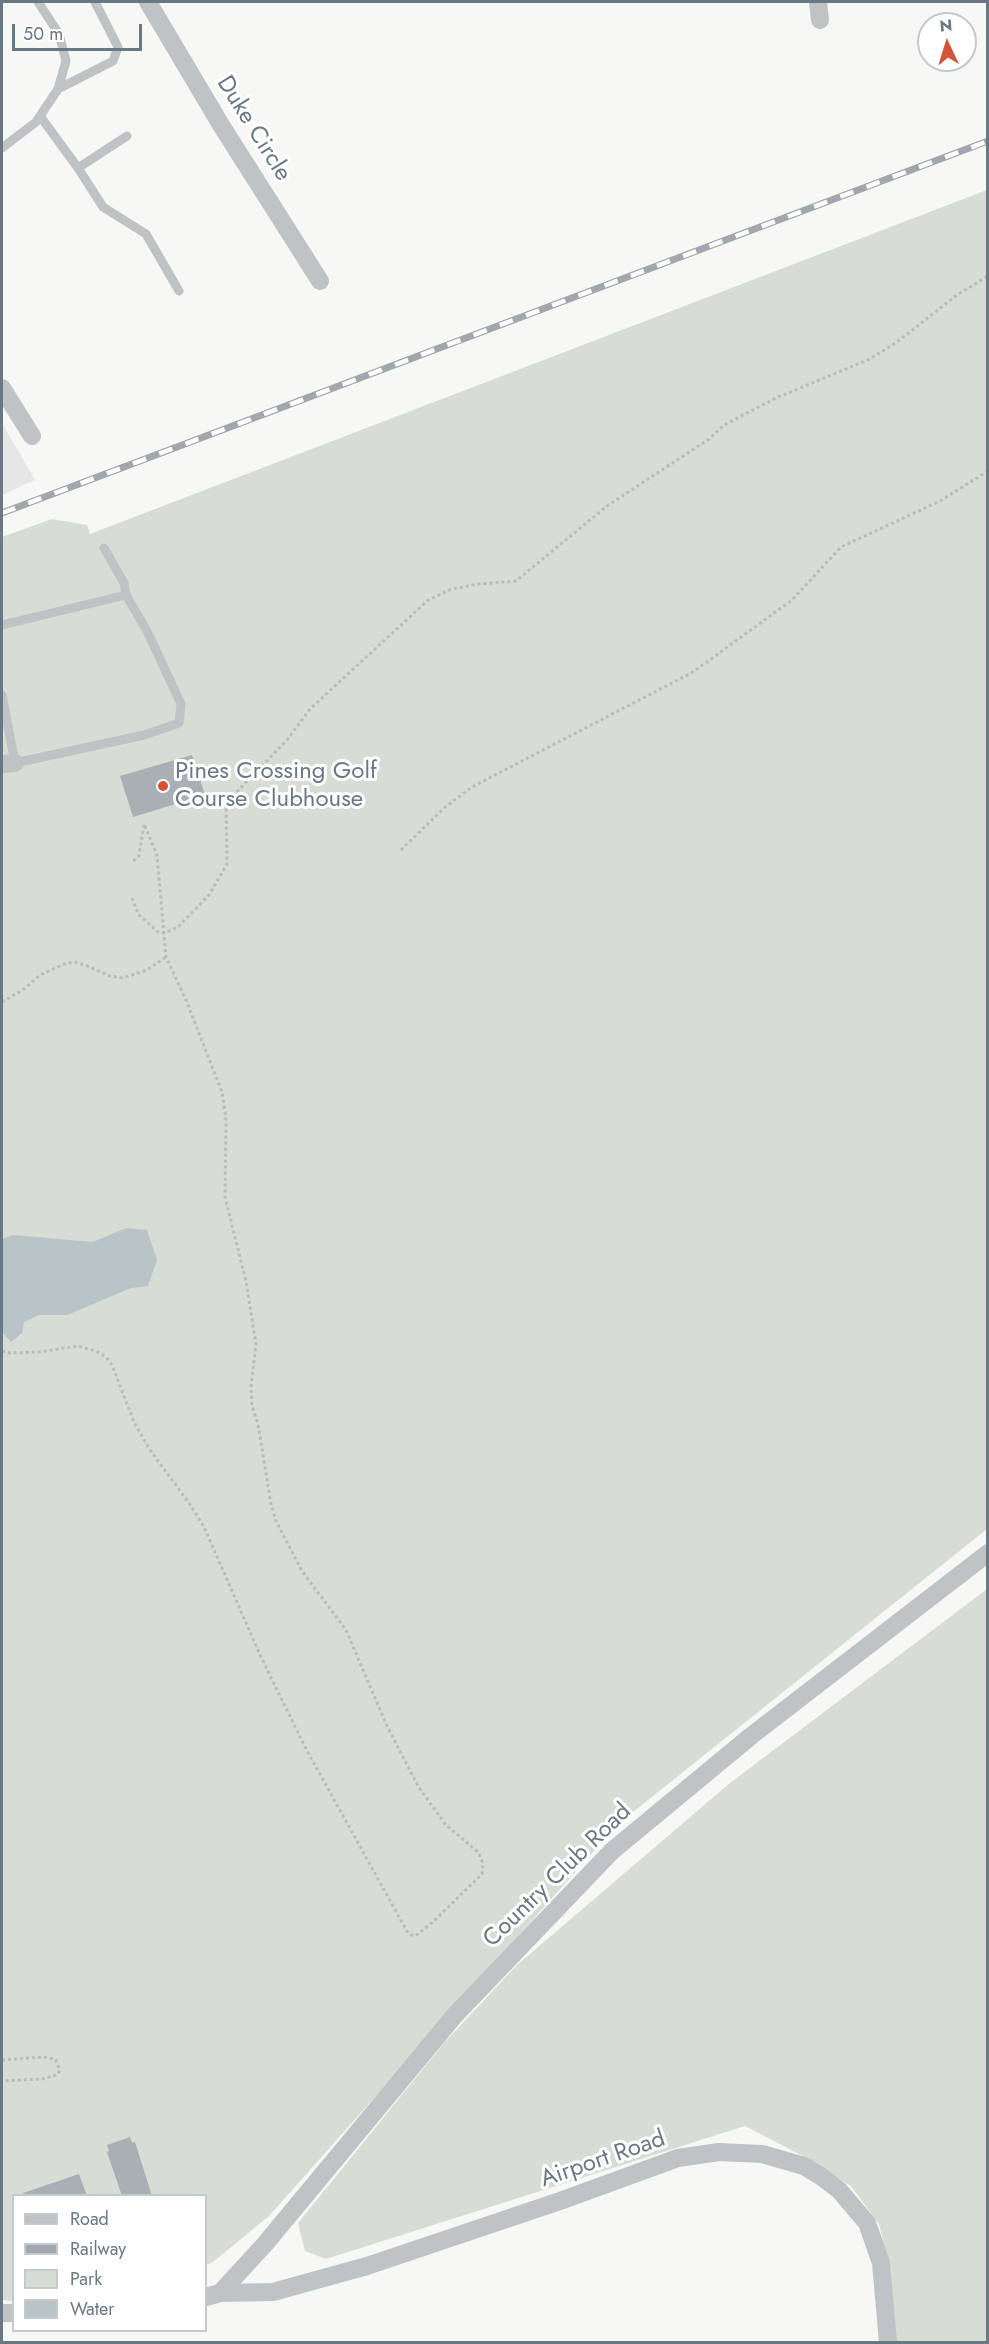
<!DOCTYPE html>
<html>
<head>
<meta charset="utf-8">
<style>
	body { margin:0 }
	#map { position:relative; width:989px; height:2344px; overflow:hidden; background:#f7f7f5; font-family:Jost,sans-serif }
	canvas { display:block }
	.frame { position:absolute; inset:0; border:3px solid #697983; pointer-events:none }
	.legend { position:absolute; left:12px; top:2194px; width:195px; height:138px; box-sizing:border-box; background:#fff; border:2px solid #c3c9cd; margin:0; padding:8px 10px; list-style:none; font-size:18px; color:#697983 }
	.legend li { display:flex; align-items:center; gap:12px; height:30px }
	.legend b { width:30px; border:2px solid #c3c9cd }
	.north { position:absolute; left:917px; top:12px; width:60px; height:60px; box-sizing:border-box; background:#fff; border:2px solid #c3c9cd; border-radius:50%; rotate:356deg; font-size:16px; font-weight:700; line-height:24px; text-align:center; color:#697983 }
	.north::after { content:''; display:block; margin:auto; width:21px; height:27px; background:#d55237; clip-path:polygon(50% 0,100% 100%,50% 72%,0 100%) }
	.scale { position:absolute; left:12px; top:24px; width:130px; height:27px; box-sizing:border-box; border:3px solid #697983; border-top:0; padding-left:8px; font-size:18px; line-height:21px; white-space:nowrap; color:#697983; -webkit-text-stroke:4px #fff; paint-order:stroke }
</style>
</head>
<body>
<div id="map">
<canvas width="989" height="2344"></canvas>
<div class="frame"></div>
<ul class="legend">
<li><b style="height:8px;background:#bfc3c6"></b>Road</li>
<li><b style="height:8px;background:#a1a7ac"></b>Railway</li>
<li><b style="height:16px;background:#d7dcd4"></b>Park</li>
<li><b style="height:16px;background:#b8c4c8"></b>Water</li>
</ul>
<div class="north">N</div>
<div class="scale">50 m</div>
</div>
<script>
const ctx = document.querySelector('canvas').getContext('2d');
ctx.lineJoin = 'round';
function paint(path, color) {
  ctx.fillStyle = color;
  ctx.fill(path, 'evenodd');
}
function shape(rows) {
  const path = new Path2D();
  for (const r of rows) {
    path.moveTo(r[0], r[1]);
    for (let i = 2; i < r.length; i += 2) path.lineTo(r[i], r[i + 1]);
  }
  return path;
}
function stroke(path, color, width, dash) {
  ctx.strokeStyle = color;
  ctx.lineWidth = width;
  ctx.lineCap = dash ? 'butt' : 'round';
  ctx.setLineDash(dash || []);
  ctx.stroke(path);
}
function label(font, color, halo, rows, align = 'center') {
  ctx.font = font + ' Jost,sans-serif';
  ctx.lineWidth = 6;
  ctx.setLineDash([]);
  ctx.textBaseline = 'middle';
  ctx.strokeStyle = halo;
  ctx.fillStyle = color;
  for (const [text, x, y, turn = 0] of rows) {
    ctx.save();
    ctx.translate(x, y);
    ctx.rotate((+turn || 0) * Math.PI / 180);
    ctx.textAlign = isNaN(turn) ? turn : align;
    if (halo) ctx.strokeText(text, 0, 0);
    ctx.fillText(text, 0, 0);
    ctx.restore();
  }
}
const built = shape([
	[2,423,35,480,2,495]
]);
const green = shape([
	[987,190,987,1529,618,1824,269,2216,213,2262,206,2265,206,2196,14,2196,13,2301,2,2300,2,537,52,519,87,525,90,534],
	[987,1589,987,2342,894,2342,891,2272,879,2224,851,2186,801,2155,745,2126,326,2259,305,2251,298,2223,444,2043,517,1965,730,1783]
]);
const water = shape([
	[126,1228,147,1230,157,1260,148,1286,131,1288,67,1315,39,1315,24,1322,22,1333,11,1342,2,1332,2,1239,13,1235,93,1242]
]);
const building = shape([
	[192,755,205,795,133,817,120,776],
	[130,2137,132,2143,135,2142,152,2196,122,2196,107,2152,109,2151,107,2145],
	[79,2174,87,2196,23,2196,23,2193]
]);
const path = shape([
	[401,850,444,808,472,787,693,672,792,600,841,547,940,501,988,471],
	[132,898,138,914,158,932,165,933,179,926,209,895,227,864,226,803,287,740,310,709,427,601,451,589,479,584,516,581,607,506,709,439,724,425,776,398,870,359,897,342,957,295,988,276],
	[2,1002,24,989,40,975,64,964,75,962,85,965,110,976,123,978,147,970,166,957],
	[2,1351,10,1353,39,1352,78,1346,96,1351,106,1357,112,1365,134,1422,150,1450,189,1503,204,1527,261,1657,306,1749,408,1933,414,1936,418,1934,434,1921,482,1874,483,1864,479,1853,445,1824,418,1786,387,1726,346,1630,302,1571,276,1521,271,1504,258,1424,252,1406,251,1387,256,1344,246,1281,225,1197,226,1120,222,1092,186,1000,166,957,157,855,144,824,139,856,133,861],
	[2,2060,43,2057,55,2059,60,2070,57,2075,42,2079,2,2081]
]);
const service = shape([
	[58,89,113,61,118,47,95,2],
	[40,116,78,168,127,136],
	[2,148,36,122,58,89,66,61,59,34,38,2],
	[78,168,103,207,146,234,179,291],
	[104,548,124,583,126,595],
	[2,625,126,595,148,633,181,704,179,723,144,735,15,763,2,695]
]);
const minor = shape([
	[148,2,221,125,320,281],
	[818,2,820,20],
	[2,388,32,436],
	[2,764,15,763],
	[220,2293,265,2244,455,2015,612,1851,751,1736,988,1553],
	[206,2297,220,2293,273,2292,367,2266,560,2201,678,2158,719,2152,762,2154,804,2166,822,2177,839,2190,867,2223,881,2263,888,2342],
	[2,2313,14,2313]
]);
const rail = shape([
	[2,513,988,141]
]);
const markers = [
	[163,786,6,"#d55237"]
];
const streetNames = [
	["Duke Circle",253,129,58],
	["Country Club Road",558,1876,-44],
	["Airport Road",603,2160,-19]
];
const poiNames = [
	["Pines Crossing Golf",175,772],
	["Course Clubhouse",175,800]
];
paint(built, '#e5e6e5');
paint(green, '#d7dcd4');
paint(water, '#b8c4c8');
paint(building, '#a9b0b5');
stroke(path, '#b9bcbe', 3, [3, 3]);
stroke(service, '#bfc3c6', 9);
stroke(minor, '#bfc3c6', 18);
stroke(rail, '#a1a7ac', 7);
stroke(rail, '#fff', 4.5, [14]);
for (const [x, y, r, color] of markers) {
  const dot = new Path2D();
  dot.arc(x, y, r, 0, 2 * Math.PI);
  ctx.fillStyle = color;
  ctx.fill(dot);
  stroke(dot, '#fff', 2);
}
label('24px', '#697983', '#fff', streetNames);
label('24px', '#697983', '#fff', poiNames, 'left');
</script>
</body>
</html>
